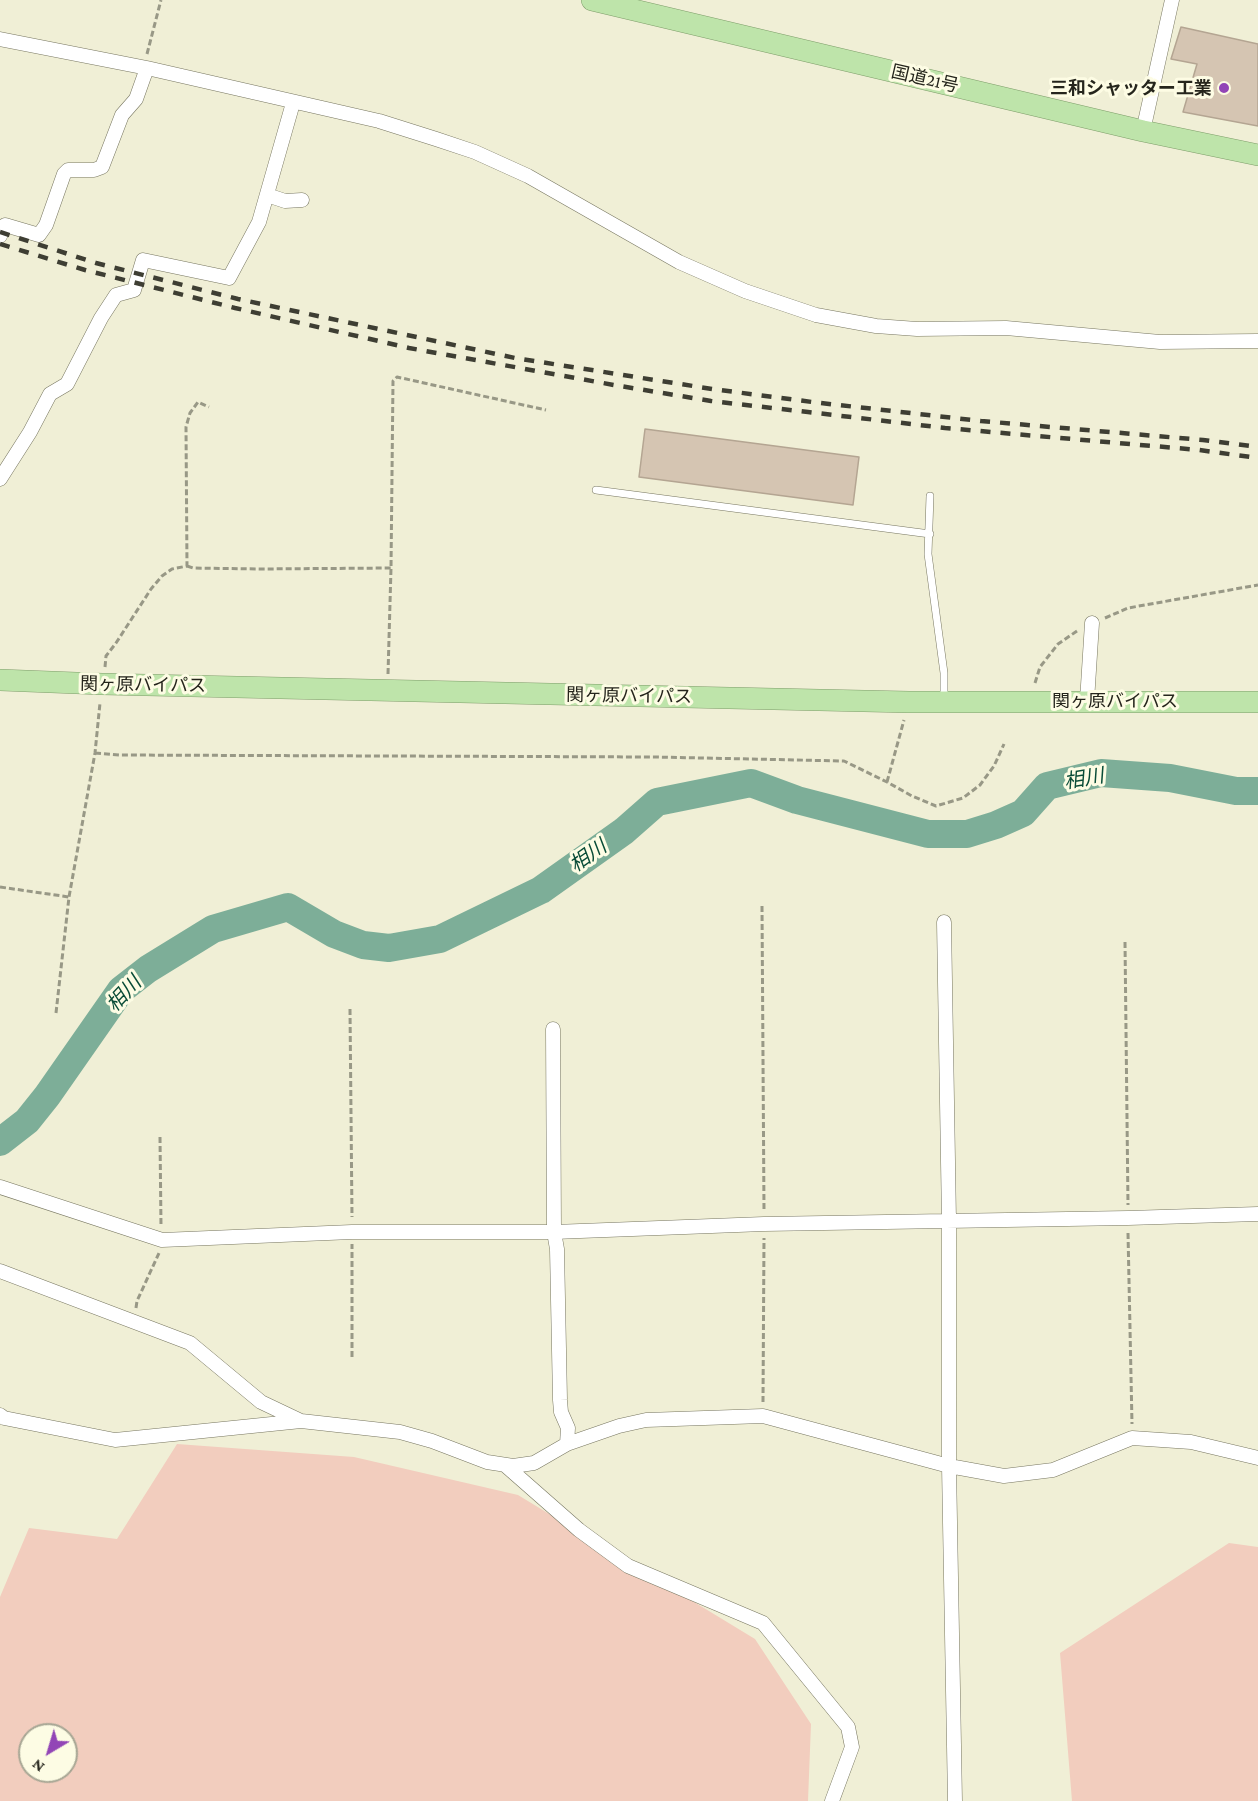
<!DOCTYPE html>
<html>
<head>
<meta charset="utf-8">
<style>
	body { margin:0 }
	#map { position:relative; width:1258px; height:1801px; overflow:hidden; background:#f0efd6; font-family:"Crimson Pro",serif }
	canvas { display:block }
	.north { position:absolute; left:18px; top:1723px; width:60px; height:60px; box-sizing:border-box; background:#fdfce4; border:2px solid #a7a694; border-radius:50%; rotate:218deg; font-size:16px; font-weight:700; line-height:24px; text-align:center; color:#25251c }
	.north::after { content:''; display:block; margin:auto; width:21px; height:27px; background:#9245b6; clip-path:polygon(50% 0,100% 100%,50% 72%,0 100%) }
</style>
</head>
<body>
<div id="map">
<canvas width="1258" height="1801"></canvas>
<div class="north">N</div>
</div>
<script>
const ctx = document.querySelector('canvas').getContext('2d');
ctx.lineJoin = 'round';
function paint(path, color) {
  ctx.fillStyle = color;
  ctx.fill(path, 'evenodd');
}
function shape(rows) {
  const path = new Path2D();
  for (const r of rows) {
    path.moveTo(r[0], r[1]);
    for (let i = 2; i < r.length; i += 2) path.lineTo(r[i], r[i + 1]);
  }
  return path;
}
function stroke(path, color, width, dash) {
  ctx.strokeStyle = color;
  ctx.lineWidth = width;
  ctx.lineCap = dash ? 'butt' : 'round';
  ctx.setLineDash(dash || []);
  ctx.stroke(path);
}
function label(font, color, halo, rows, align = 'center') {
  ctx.font = font + ' "Crimson Pro","Noto Sans JP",serif';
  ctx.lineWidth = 6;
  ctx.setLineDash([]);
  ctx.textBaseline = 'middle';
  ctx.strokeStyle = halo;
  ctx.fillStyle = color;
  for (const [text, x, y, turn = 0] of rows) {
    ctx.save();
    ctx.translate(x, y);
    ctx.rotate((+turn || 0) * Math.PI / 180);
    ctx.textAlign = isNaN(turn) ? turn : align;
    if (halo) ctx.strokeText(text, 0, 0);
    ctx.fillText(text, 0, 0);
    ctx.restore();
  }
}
const green = shape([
	[177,1444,354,1457,518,1495,755,1639,811,1724,808,1801,0,1801,0,1597,29,1528,117,1539],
	[30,1735,66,1735,66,1771,30,1771],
	[1229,1543,1258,1547,1258,1801,1072,1801,1060,1653]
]);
const river = shape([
	[0,1142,27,1121,47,1096,121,990,148,969,213,929,288,907,334,934,363,945,389,948,440,939,541,890,624,831,657,802,751,783,797,800,928,834,967,834,996,825,1023,813,1047,786,1101,773,1170,778,1236,791,1258,791]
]);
const building = shape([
	[1181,27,1258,44,1258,126,1183,112,1197,64,1171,59,1181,27],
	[645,429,859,457,853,505,639,477,645,429]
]);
const path = shape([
	[147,54,161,0],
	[187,566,193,568,259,569,391,568],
	[1105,618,1128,608,1258,585],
	[105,667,106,656,116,643,151,589,162,576,172,569,187,566,186,427,190,413,198,402,209,407],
	[388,674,391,568,393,381,397,377,546,410],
	[1035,683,1040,667,1058,644,1077,631],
	[95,753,119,755,656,757,844,761,887,782,912,796,936,806,963,798,980,785,994,766,1004,744],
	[887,782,904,720],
	[0,887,69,897],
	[762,906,764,1210],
	[1125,942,1128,1205],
	[350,1009,352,1217],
	[56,1013,69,897,95,753,100,703],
	[160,1137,161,1226],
	[1128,1233,1132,1424],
	[136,1308,137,1301,159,1253],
	[352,1357,352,1244],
	[763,1402,764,1238]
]);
const service = shape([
	[596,490,930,534],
	[930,496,928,554,944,673,944,700]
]);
const minor = shape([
	[0,39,147,68,379,121,436,139,475,152,528,176,679,262,745,291,816,315,876,326,917,329,1006,328,1160,342,1258,341],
	[1143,131,1172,0],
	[267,195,285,201,302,200],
	[0,236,5,225,39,235,46,225,64,174,68,170,94,170,102,167,122,115,136,99,147,68],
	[0,479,30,432,50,394,67,384,101,318,116,295,134,290,143,260,229,278,259,222,293,103],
	[1087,701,1092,623],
	[944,922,949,1221,949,1466,955,1801],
	[553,1029,554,1232,557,1249,560,1400,561,1412,568,1428,567,1444],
	[0,1187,162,1240,352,1232,554,1232,764,1224,1128,1218,1258,1214],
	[0,1271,190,1343,261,1402,301,1421],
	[0,1415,4,1418,115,1440,301,1421,400,1432,432,1441,487,1462,513,1466,534,1463,567,1444,619,1426,646,1420,763,1416,949,1466,1004,1476,1053,1470,1132,1438,1191,1442,1258,1458],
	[505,1465,579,1530,628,1566,763,1623,848,1727,852,1747,832,1801]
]);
const trunk = shape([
	[592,0,1143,131,1258,155],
	[0,680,102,684,909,702,1258,702]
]);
const rail = shape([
	[0,232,96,263,238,299,515,358,712,389,812,402,981,421,1203,440,1258,447],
	[0,244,85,270,235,308,409,348,614,385,711,401,808,412,945,428,1199,450,1258,458]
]);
const markers = [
	[1224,88,6,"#9245b6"]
];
const streetNames = [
	["国道21号",925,79,13],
	["関ヶ原バイパス",143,685,1],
	["関ヶ原バイパス",629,696,1],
	["関ヶ原バイパス",1115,701]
];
const poiNames = [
	["三和シャッター工業",1212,88]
];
const waterNames = [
	["相川",1084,779,-10],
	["相川",588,856,-35],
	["相川",124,994,-47]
];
paint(green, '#f2cdbe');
stroke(river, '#7dae98', 28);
paint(building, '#d5c5b2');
stroke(building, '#b4a592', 1.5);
stroke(service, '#777660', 8);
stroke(minor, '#777660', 15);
stroke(trunk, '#7e9d6a', 22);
stroke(path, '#989886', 3, [6, 3]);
stroke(service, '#fff', 7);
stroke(minor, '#fff', 14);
stroke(trunk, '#bee4aa', 21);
stroke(rail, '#3e3e33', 4.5, [10, 10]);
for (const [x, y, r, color] of markers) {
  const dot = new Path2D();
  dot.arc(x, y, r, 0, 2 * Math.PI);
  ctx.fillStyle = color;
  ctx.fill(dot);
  stroke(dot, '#fdfce4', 2);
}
label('18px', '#25251c', '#fdfce4', streetNames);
label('bold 18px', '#25251c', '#fdfce4', poiNames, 'right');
label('italic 20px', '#094c37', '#fdfce4', waterNames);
</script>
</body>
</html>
